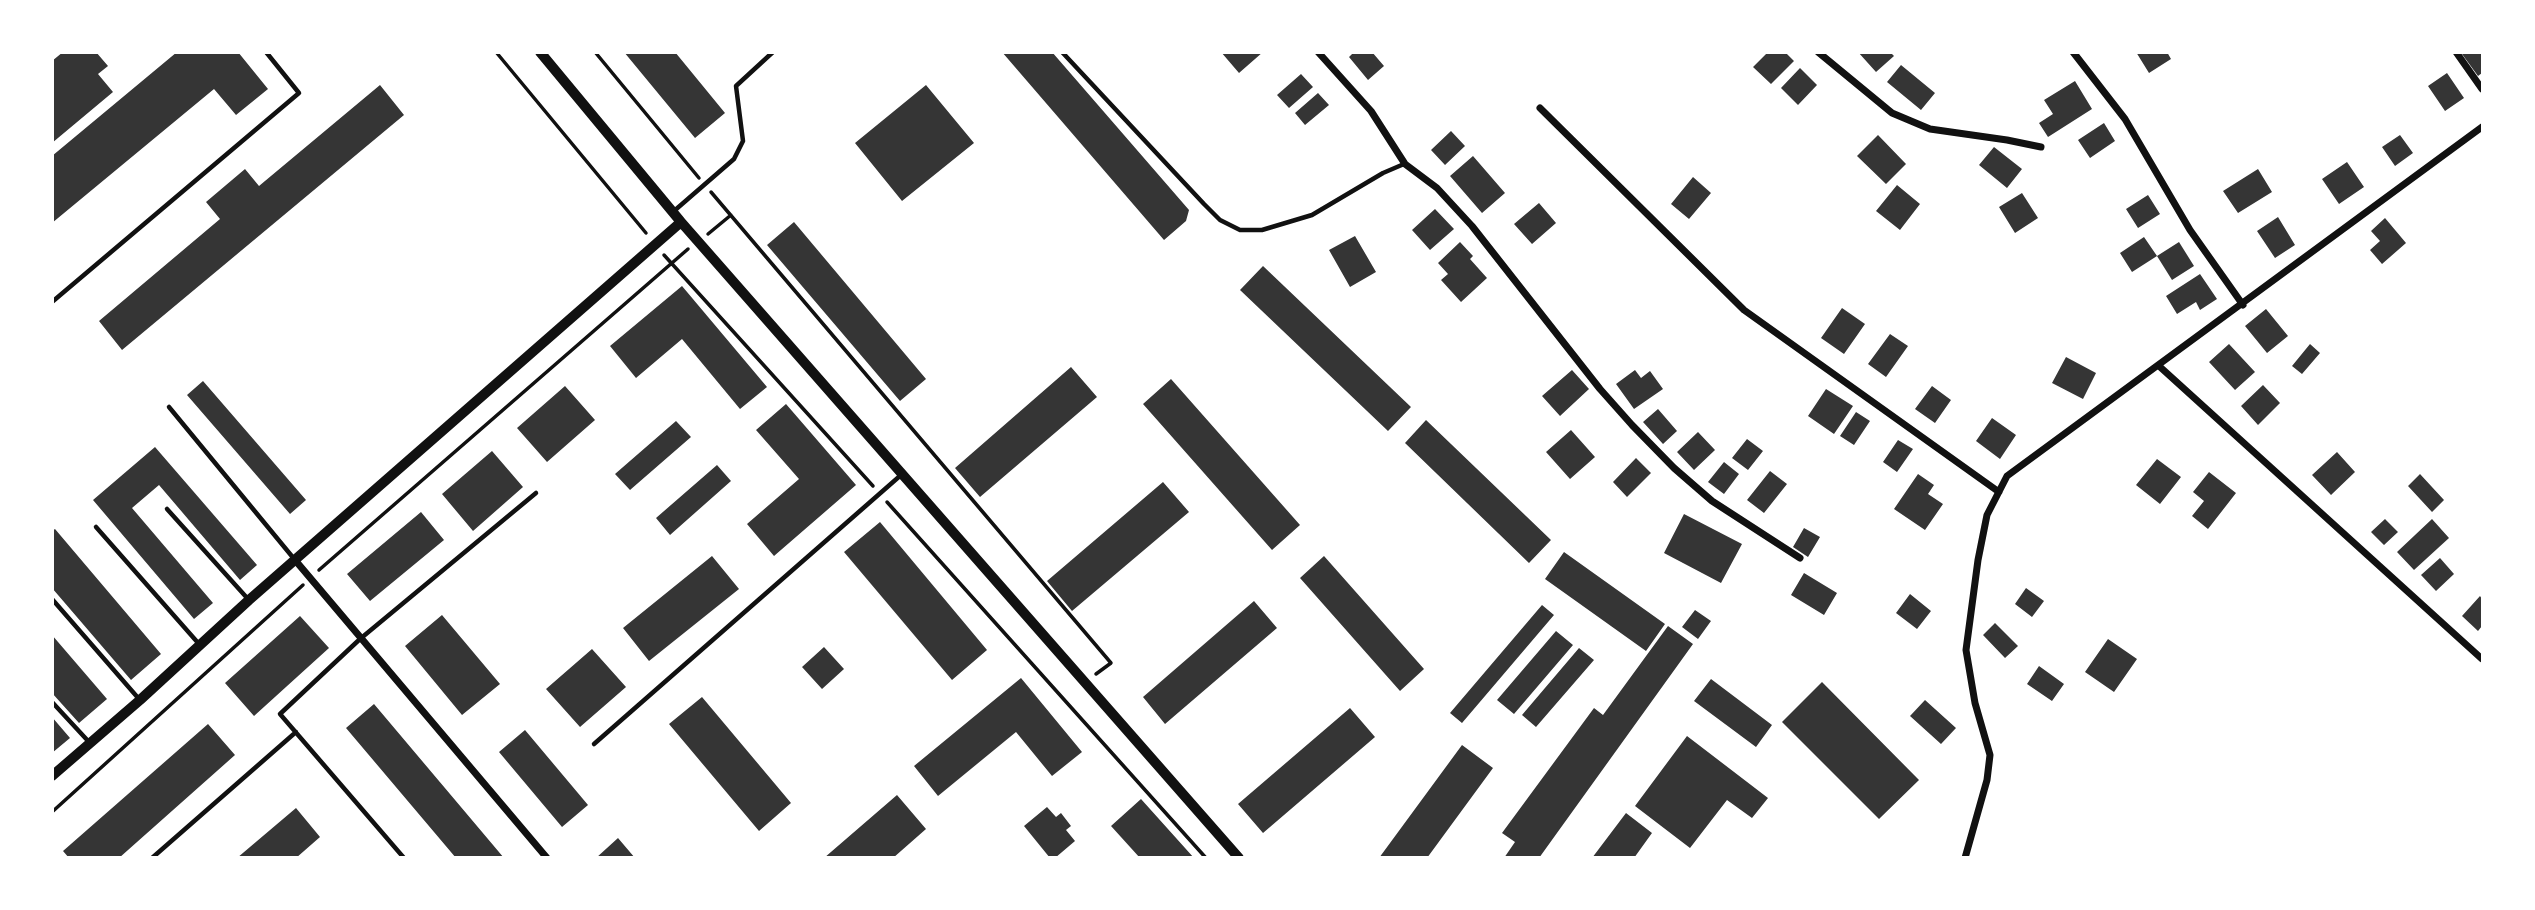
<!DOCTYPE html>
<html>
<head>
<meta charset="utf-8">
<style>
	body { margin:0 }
	#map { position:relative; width:2535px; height:910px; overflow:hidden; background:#fff; font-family:"PT Sans",sans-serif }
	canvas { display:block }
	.frame { position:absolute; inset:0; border:54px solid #fff; pointer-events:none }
</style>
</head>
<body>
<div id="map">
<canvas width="2535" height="910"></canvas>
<div class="frame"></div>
</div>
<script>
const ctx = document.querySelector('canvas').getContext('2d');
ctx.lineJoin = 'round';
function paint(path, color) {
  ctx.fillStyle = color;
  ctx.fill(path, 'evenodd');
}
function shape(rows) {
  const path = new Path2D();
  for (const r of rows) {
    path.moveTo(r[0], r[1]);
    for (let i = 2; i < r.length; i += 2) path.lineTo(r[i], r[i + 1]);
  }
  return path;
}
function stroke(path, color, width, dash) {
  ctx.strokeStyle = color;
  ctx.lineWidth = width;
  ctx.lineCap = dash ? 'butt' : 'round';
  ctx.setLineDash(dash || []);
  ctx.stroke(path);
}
const building = shape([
	[63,52,96,52,108,66,98,74,113,92,52,143,52,61],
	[177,52,238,52,268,89,236,115,214,89,52,223,52,156],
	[624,52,675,52,725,113,695,138],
	[1002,52,1052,52,1189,210,1186,221,1164,240],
	[1221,52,1263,52,1239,73],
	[1354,52,1372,52,1384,66,1368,80,1349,57],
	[1768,52,1785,52,1794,61,1771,84,1753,67],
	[1858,52,1890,52,1894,56,1876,72],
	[2136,52,2167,52,2171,59,2149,73],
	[2464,52,2482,52,2482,73,2478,76,2462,54],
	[1901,65,1935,93,1921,110,1887,82],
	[1800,68,1817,85,1798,105,1781,88],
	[2447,73,2464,98,2445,111,2428,86],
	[1301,74,1313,87,1289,108,1277,95],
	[2075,81,2092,109,2048,137,2039,123,2053,114,2044,100],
	[380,85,404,115,122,350,99,321,220,219,206,202,245,169,259,186],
	[926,85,974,143,902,201,855,143],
	[1318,93,1329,105,1305,125,1295,113],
	[2104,123,2115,141,2090,158,2078,140],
	[1451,131,1465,146,1445,165,1431,150],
	[1878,135,1906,164,1886,184,1857,156],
	[2400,135,2413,153,2395,166,2382,147],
	[1994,147,2022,169,2007,188,1979,165],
	[1473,156,1505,193,1482,213,1450,176],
	[2347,162,2364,187,2339,204,2322,179],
	[2258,169,2272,192,2238,213,2223,191],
	[1693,177,1711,193,1689,219,1671,204],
	[1897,185,1920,204,1900,230,1876,211],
	[2022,193,2038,218,2015,233,1999,207],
	[2148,195,2160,214,2138,228,2126,209],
	[1539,203,1556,223,1532,244,1514,224],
	[1435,209,1454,229,1430,250,1412,230],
	[2278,217,2295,245,2275,258,2257,231],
	[2385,218,2406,243,2382,264,2370,250,2380,241,2371,231],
	[794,222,926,379,900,401,767,245],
	[1355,236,1376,272,1350,287,1329,250],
	[2144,237,2157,256,2132,272,2120,253],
	[1460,242,1473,256,1470,259,1487,278,1461,302,1441,280,1448,274,1438,263],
	[2179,242,2194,266,2172,280,2157,256],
	[1263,266,1411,407,1388,431,1240,290],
	[2200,274,2217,299,2200,310,2196,302,2177,314,2166,296],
	[682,286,767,387,740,409,682,339,636,378,610,346],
	[1842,308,1865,324,1844,354,1821,338],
	[2266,309,2288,336,2267,353,2245,326],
	[1890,334,1908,346,1886,377,1868,364],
	[2229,344,2255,372,2235,390,2209,362],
	[2310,344,2320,353,2302,374,2292,366],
	[2066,357,2096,373,2083,399,2052,383],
	[1071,367,1097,397,980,497,955,468],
	[1572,370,1589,389,1560,416,1542,396],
	[1635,370,1641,378,1650,371,1663,389,1634,409,1616,384],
	[1171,379,1300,525,1272,550,1143,404],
	[203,381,306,500,290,514,187,395],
	[2263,385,2280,403,2258,425,2241,406],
	[565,386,595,420,547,462,517,428],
	[1932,386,1951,400,1935,423,1915,409],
	[1826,389,1853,406,1834,434,1808,416],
	[786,404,856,485,774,556,747,524,799,479,756,430],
	[1658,409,1677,431,1663,444,1643,422],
	[1856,412,1870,421,1854,445,1840,436],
	[1992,418,2016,435,2000,459,1976,441],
	[1426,420,1551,540,1529,563,1405,443],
	[676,421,691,437,630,490,615,474],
	[1571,430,1595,457,1570,479,1546,452],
	[1698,432,1715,450,1694,470,1677,452],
	[1747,439,1763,451,1748,470,1732,458],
	[1898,440,1913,449,1897,472,1883,462],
	[155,447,257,565,240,580,159,485,132,508,213,603,194,619,93,500],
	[492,451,523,487,473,531,442,494],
	[2337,452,2355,472,2331,495,2312,475],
	[1636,458,1651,473,1627,497,1613,482],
	[2157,459,2181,477,2160,504,2136,485],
	[1724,462,1739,474,1724,494,1708,482],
	[717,465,731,481,670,535,656,518],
	[1770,471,1787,484,1764,513,1747,500],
	[2209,472,2236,493,2208,529,2192,516,2204,501,2193,492],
	[1918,474,1934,485,1928,494,1943,504,1925,530,1894,509],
	[2420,474,2444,500,2432,512,2408,486],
	[1163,482,1189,512,1072,611,1047,581],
	[421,512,444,540,370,601,347,574],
	[1684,514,1742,544,1721,583,1664,553],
	[2385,519,2398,532,2384,545,2371,532],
	[2432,519,2449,538,2414,570,2397,552],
	[880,522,987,650,952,680,844,552],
	[1804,528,1820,537,1808,557,1793,547],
	[55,529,161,654,131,680,52,588,52,531],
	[1564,552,1665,624,1646,651,1545,579],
	[712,556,739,589,649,661,623,628],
	[1324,556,1424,669,1400,691,1300,578],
	[2440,558,2454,574,2436,591,2421,575],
	[1804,573,1837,593,1824,615,1791,595],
	[2026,588,2044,601,2032,617,2015,604],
	[1910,594,1931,611,1917,629,1896,613],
	[2480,596,2482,599,2482,626,2478,631,2462,616],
	[1254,601,1277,628,1165,724,1143,697],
	[1542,605,1554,615,1462,723,1450,713],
	[1695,610,1711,621,1698,639,1682,627],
	[442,615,500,684,462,715,405,646],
	[300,616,329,648,254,716,225,683],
	[1995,623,2018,646,2005,658,1983,635],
	[1668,626,1693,644,1539,858,1504,858,1515,842,1502,833,1594,708,1603,715],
	[1556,631,1573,645,1514,714,1497,700],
	[52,635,107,699,79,723,52,693],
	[2108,639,2137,659,2114,692,2085,672],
	[824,647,844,669,822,689,802,667],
	[1579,648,1594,660,1536,727,1522,715],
	[592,649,626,687,580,727,546,689],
	[2039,666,2064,684,2052,701,2027,684],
	[1021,678,1082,752,1052,776,1016,732,938,796,914,766],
	[1711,679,1772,725,1756,747,1694,701],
	[1822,682,1919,780,1879,819,1782,722],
	[702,697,791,803,759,831,669,724],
	[1925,700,1956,728,1941,744,1910,716],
	[374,704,504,858,456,858,346,728],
	[1350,708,1375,737,1263,833,1238,804],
	[52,717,70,738,52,753],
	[208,724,235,755,119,858,69,858,63,851],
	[525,730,588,805,562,827,499,752],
	[1687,736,1768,798,1752,818,1727,800,1690,848,1635,806],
	[1462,745,1493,768,1427,858,1379,858],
	[897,795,926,829,893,858,824,858],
	[1141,799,1194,858,1140,858,1111,826],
	[1047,807,1056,817,1061,813,1071,826,1066,830,1075,841,1055,858,1050,858,1024,826],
	[296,808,320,837,296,858,237,858],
	[1626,813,1652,833,1634,858,1592,858],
	[618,838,635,858,596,858]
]);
const path = shape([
	[496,52,646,233],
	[595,52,699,178],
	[711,192,1111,663,1096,674],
	[708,234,731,215],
	[664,255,873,486],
	[887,502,1206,858],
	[319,570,688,249],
	[52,812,303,585]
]);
const service = shape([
	[1062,52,1204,204,1220,220,1240,230,1262,230,1312,215,1383,173,1404,164],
	[674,211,734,159,743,141,736,86,773,52],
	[52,302,299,93,266,52],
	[169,407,295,560],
	[167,509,248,599],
	[96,527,199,644],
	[52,599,139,699],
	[52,702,89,742],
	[594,744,901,475],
	[152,858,296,732],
	[404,858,280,714,360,639,536,493]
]);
const minor = shape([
	[1318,52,1371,111,1405,164,1437,188,1472,226,1600,389,1632,425,1674,468,1712,501,1800,558],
	[1818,52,1892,113,1930,129,2007,140,2041,147],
	[2073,52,2125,119,2190,230,2243,305],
	[2456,52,2482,89],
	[1540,108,1744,310,1999,492],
	[2159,366,2482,659],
	[295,560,547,858],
	[1965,858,1987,780,1990,755,1975,703,1966,650,1978,560,1987,515,2007,476,2482,127]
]);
const secondary = shape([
	[540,52,681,222,1239,858],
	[52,776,140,700,249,600,681,222]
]);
paint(building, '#353535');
stroke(path, '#111', 3.5);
stroke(service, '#111', 4.5);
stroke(minor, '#111', 7);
stroke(secondary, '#111', 10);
</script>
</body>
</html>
